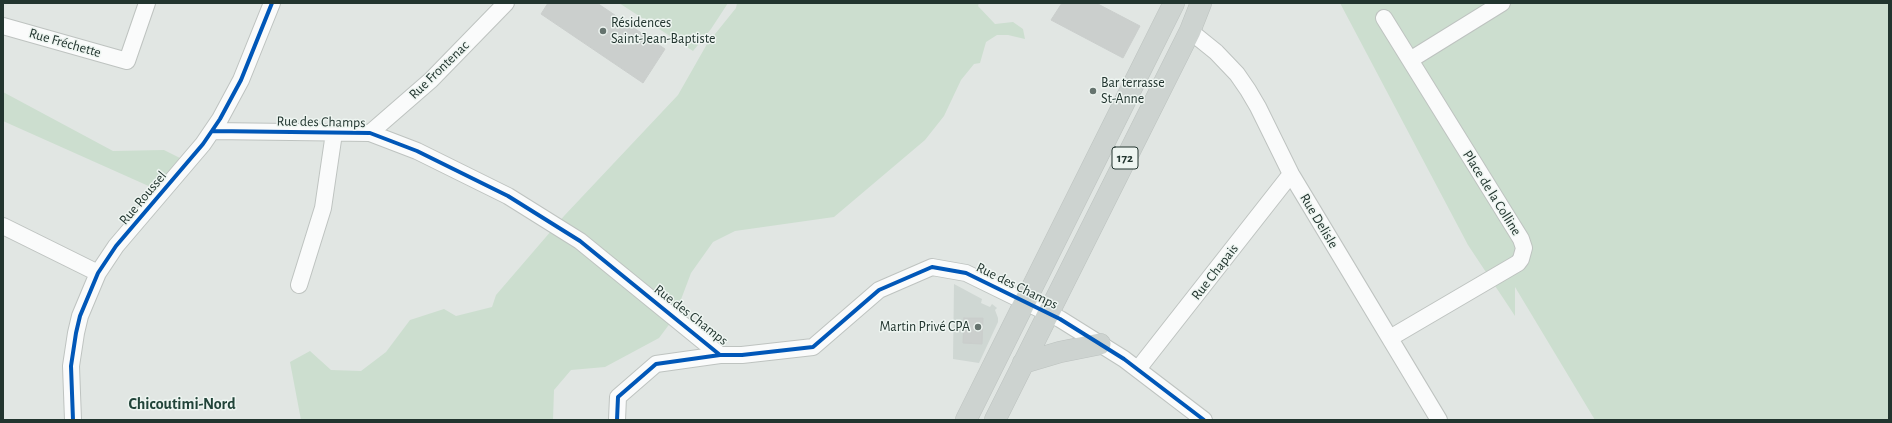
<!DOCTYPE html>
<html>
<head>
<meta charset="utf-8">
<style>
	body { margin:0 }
	#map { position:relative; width:1892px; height:423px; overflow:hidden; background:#e1e6e3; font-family:"Alegreya Sans",sans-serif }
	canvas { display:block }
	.frame { position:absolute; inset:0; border:4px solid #22352f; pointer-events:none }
</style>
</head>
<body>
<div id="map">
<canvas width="1892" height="423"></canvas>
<div class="frame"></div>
</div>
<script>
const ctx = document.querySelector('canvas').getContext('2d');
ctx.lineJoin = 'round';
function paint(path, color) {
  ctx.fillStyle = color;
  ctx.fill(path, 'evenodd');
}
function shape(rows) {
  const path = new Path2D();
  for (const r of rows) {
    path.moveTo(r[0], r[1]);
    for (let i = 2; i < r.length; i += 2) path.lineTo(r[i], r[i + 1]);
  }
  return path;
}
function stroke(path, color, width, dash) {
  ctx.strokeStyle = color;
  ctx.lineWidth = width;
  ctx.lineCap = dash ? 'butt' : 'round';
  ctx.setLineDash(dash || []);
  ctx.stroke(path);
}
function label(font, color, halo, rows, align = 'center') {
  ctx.font = font + ' "Alegreya Sans",sans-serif';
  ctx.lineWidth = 3;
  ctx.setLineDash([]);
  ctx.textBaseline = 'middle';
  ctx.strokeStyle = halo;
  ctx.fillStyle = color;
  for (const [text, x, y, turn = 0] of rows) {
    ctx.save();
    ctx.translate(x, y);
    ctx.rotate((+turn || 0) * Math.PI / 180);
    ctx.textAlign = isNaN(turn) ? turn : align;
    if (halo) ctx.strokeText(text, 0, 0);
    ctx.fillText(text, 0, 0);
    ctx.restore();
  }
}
const built = shape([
	[954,284,982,299,981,303,990,307,992,304,997,308,995,310,998,318,998,322,979,363,953,359]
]);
const green = shape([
	[619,3,728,3,711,29,693,51],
	[737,3,979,3,978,6,995,24,1013,22,1023,29,1025,39,1008,35,997,35,986,42,980,63,974,64,961,80,944,116,925,140,834,217,735,231,713,242,691,273,674,318,659,338,605,367,571,370,554,390,553,420,301,420,290,362,310,351,331,370,361,371,386,352,410,320,444,309,456,316,492,307,496,295,564,216,678,95,707,44,736,8],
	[1340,3,1889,3,1889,420,1595,420,1515,287,1515,316,1468,245],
	[3,92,113,151,164,150,186,161,162,192,3,121]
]);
const building = shape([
	[548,3,597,3,665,49,643,83,541,14,548,3],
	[1062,3,1096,3,1140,26,1123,58,1051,20,1062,3],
	[964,318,983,318,982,344,963,343,964,318]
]);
const minor = shape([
	[1384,18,1521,239,1524,248,1521,259,1518,263,1390,338],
	[3,26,127,61,147,3],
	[1190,31,1216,52,1237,74,1248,90,1258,107,1291,174,1439,420],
	[1410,60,1502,3],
	[212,131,370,133,417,151,508,196,580,241,720,355],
	[370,133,431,80,506,3],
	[3,226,98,273],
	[299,285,323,208,334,133],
	[1138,369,1291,174],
	[73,420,71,366,76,333,80,316,98,273,116,246,203,144,220,119,241,80,272,3],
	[617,420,618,397,656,364,720,355,742,355,813,347,879,290,932,267,966,273,1060,319,1124,359,1204,420]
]);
const major = shape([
	[1023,363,1060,352,1100,344],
	[966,420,1174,3],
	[995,420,1190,31,1201,3]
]);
const cycleway = shape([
	[212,131,370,133,417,151,508,196,580,241,720,355],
	[73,420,71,366,76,333,80,316,98,273,116,246,203,144,220,119,241,80,272,3],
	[617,420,618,397,656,364,720,355,742,355,813,347,879,290,932,267,966,273,1060,319,1124,359,1204,420]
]);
const markers = [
	[603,31,4,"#65736e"],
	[1093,91,4,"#65736e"],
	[978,327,4,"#65736e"]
];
const shields = [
	[1125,158,26]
];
const shieldNames = [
	["172",1125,158]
];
const poiNames = [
	["Résidences",611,23],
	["Saint-Jean-Baptiste",611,39],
	["Bar terrasse",1101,83],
	["St-Anne",1101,99],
	["Martin Privé CPA",970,327,"right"]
];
const streetNames = [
	["Rue Fréchette",65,43,16],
	["Rue Frontenac",439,70,-44],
	["Rue des Champs",321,122,1],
	["Place de la Colline",1492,193,58],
	["Rue Roussel",143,198,-50],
	["Rue Delisle",1319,221,59],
	["Rue Chapais",1215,272,-52],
	["Rue des Champs",1017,286,26],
	["Rue des Champs",691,315,38]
];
const quarterNames = [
	["Chicoutimi-Nord",182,404]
];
paint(built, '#cfd7d3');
paint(green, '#ccdecf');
paint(building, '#cbcfcd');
stroke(building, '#cacecc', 1);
stroke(minor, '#bec3c0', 18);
stroke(major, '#bcc2bf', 22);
stroke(minor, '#fafbfb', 16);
stroke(major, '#cdd3d0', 21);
stroke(cycleway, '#0057b8', 4);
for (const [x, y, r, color] of markers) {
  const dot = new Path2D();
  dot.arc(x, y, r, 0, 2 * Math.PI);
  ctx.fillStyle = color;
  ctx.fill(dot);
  stroke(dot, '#eef5f1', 1.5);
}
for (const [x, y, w] of shields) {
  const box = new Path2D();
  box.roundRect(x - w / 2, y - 11, w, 22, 3);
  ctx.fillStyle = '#eef5f1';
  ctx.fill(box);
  stroke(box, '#22352f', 1);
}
label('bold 13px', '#22352f', null, shieldNames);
label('14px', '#22352f', '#eef5f1', poiNames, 'left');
label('14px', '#22352f', '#eef5f1', streetNames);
label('bold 16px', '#214439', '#eef5f1', quarterNames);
</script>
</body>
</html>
